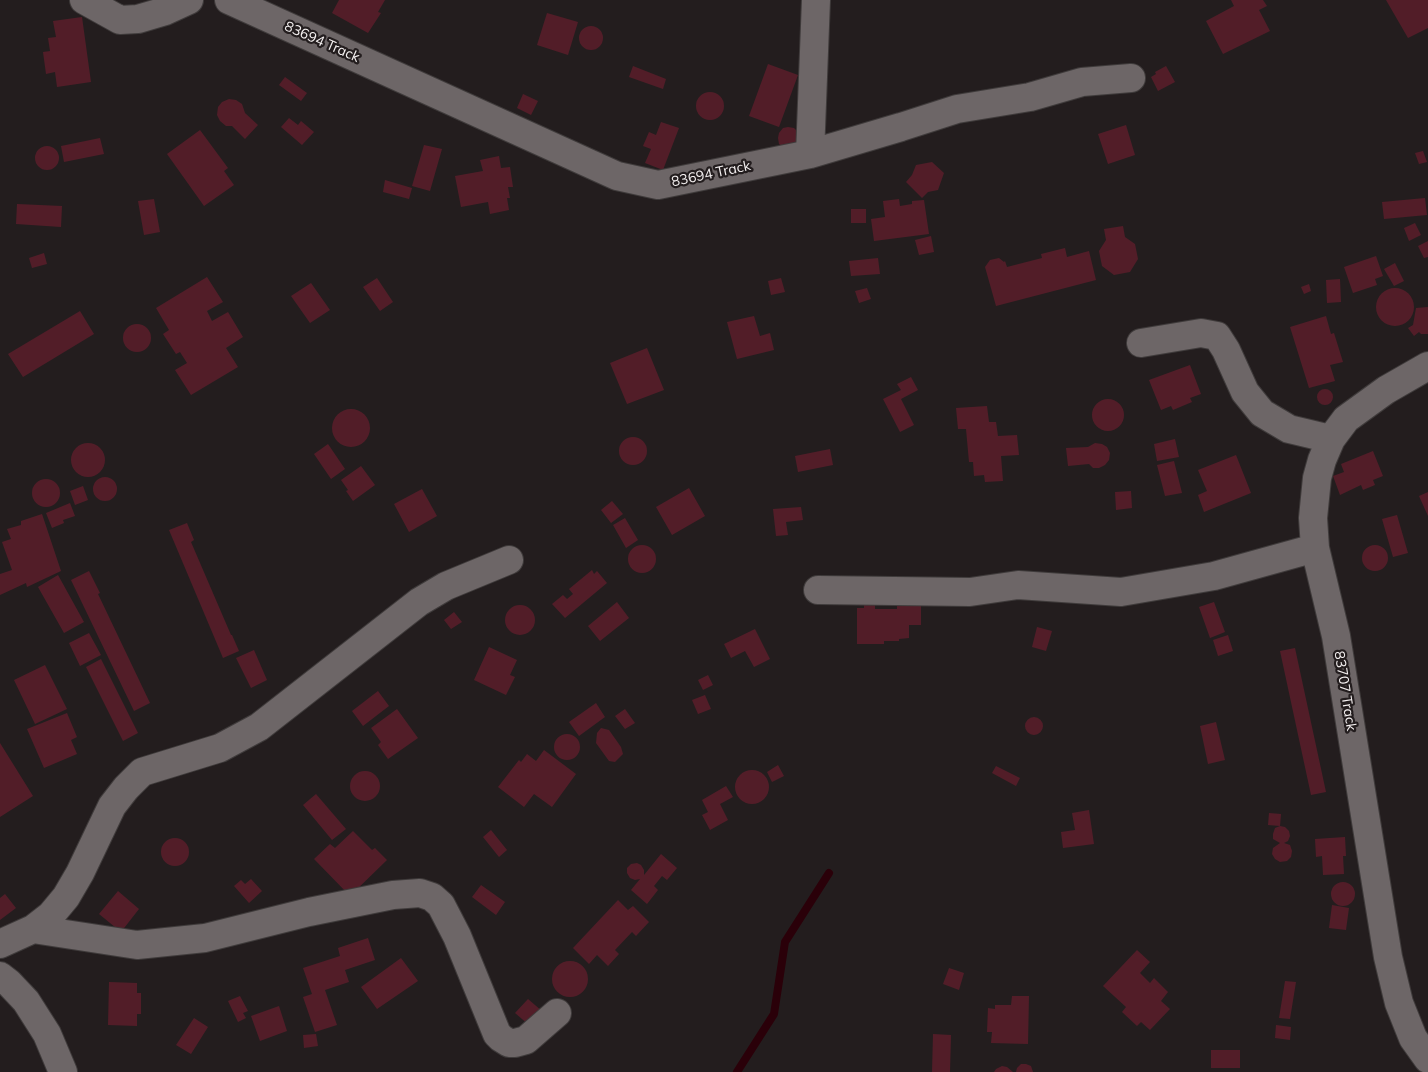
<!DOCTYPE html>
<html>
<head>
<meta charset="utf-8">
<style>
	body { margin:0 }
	canvas { display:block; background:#231d1e }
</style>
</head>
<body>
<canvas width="1428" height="1072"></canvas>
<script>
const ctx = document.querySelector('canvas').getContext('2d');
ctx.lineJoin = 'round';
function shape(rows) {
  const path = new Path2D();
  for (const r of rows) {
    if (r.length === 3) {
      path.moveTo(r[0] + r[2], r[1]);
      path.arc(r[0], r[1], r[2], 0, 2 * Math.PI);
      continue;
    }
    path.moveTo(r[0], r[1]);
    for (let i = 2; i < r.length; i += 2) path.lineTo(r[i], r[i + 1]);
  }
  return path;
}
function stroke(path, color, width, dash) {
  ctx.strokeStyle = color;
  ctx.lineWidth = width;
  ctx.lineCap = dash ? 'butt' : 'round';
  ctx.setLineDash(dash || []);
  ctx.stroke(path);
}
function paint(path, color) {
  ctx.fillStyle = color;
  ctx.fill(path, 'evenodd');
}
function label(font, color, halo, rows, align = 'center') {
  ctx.font = font + ' Mulish,sans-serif';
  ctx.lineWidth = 4.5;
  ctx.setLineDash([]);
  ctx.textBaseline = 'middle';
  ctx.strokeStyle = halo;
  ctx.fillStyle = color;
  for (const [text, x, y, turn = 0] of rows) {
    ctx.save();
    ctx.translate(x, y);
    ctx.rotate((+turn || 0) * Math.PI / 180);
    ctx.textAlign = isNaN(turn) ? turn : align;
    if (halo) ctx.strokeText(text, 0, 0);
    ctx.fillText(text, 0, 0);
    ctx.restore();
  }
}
const stream = shape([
	[737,1072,774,1014,785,942,829,873]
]);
const building = shape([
	[339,0,385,0,378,12,381,13,368,33,332,13],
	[1231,0,1263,0,1267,6,1259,10,1270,31,1223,54,1206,21,1234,6],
	[1386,0,1428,0,1428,28,1408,38],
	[547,13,578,22,568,55,537,45],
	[82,17,91,82,57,87,55,72,46,74,43,52,50,51,48,38,56,37,53,21],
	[591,38,12],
	[768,64,798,75,779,127,749,116],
	[633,66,666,79,663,89,629,77],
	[1166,66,1175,82,1158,91,1151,77,1156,74,1155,72],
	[285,77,307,93,301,101,279,85],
	[710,106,14],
	[523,94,538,101,531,115,517,108],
	[229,99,236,100,242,104,245,113,258,125,245,139,232,126,226,126,220,121,217,115,218,107,222,102],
	[289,118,298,125,301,121,314,132,302,145,281,127],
	[661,122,679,128,663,170,645,163,651,149,643,146,649,132,656,135],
	[1126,125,1135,155,1108,164,1098,134],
	[788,127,794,128,798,132,799,143,784,148,779,144,778,138,779,133,783,128],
	[200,130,228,168,224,171,234,185,204,206,167,154],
	[100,138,104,154,64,162,61,146],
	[424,145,442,149,430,191,412,186],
	[47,158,12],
	[1423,151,1427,162,1419,164,1415,153],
	[499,156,501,168,510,167,513,187,508,187,510,198,507,198,509,210,490,214,488,202,461,207,455,176,483,171,480,160],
	[932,162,944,173,938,190,928,192,922,198,906,182,912,175,916,165],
	[385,180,412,188,409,199,383,192],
	[1425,198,1427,215,1384,219,1382,202],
	[154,199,160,232,144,235,138,201],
	[899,199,900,206,912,204,912,201,924,200,929,234,874,241,871,219,885,217,883,201],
	[17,204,62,206,61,227,16,224],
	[851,209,866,209,866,223,851,223],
	[1415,223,1421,235,1409,241,1404,228],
	[1123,226,1125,237,1135,244,1138,259,1130,272,1114,275,1102,266,1099,251,1106,240,1104,229],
	[931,236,934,252,919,255,915,240],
	[1428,241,1428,257,1424,258,1418,246],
	[1065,248,1067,257,1089,251,1096,280,996,306,985,267,990,260,999,258,1004,262,1005,261,1007,267,1042,258,1041,254],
	[44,253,47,264,32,268,29,258],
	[1376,256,1383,276,1375,279,1377,285,1353,293,1344,267],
	[878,258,880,274,851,276,849,261],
	[1395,263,1404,281,1394,286,1384,269],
	[207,277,223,302,207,311,212,321,228,312,243,337,226,348,238,367,191,395,175,370,187,363,180,352,176,354,163,334,169,330,156,308],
	[377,278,393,302,380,311,363,287],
	[781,278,785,292,771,295,768,281],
	[1340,279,1341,302,1327,303,1326,280],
	[311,283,330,310,310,323,291,296],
	[1309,284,1311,291,1304,294,1301,287],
	[867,288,871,299,859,303,855,291],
	[1395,307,19],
	[1428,307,1428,334,1421,334,1419,332,1414,336,1408,328,1413,325,1416,308],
	[80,311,94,334,23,377,8,354],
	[754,316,760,336,770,333,774,350,737,359,727,322],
	[1326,316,1331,334,1334,333,1343,362,1330,365,1335,381,1309,388,1290,327],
	[137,338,14],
	[647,348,664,390,627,404,610,363],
	[1190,365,1201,394,1190,398,1192,402,1173,410,1171,406,1161,410,1149,380],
	[911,377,918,390,901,399,914,425,900,432,883,399,901,390,897,384],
	[1325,397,8],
	[1108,415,16],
	[987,406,989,422,996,422,998,436,1017,435,1019,455,1001,456,1003,481,985,482,984,475,974,476,973,462,969,462,966,429,958,429,956,408],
	[351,428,19],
	[633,451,14],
	[1175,439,1179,457,1157,461,1154,444],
	[88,460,17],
	[1095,443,1102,444,1107,447,1110,453,1109,460,1105,465,1099,468,1093,468,1089,464,1068,466,1066,448,1088,447],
	[328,444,345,469,331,479,314,454],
	[830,449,833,465,798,472,795,456],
	[1373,451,1383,476,1373,480,1375,485,1363,490,1361,485,1340,495,1333,476,1344,472,1341,464],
	[1236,455,1251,493,1204,512,1198,495,1207,491,1198,470],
	[1174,461,1182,493,1165,496,1157,465],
	[361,466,375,485,353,501,346,491,348,490,341,480],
	[105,489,12],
	[46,493,14],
	[83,486,88,500,75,505,70,491],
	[689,488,705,516,672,535,656,507],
	[422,489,437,516,409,532,394,504],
	[1131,491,1132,508,1116,510,1115,492],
	[1428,492,1428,516,1419,496],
	[612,501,623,514,611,523,601,510],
	[70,503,75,516,63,520,64,523,52,528,46,513],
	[801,507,803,520,786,522,788,535,776,536,773,509],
	[42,514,61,571,27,587,26,583,0,595,0,574,12,570,2,542,11,539,7,529,21,525,21,521],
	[1397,515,1408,553,1393,557,1382,519],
	[625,518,638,540,626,548,613,525],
	[187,523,194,540,191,542,231,635,232,635,239,651,223,658,169,530],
	[1375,558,13],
	[642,559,14],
	[592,570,594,574,597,571,607,583,565,618,552,604,563,595,567,599,573,594,569,589],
	[89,571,100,593,98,594,150,703,134,711,71,580],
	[58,575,84,622,64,633,38,587],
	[864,601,875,602,875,609,897,609,897,605,921,605,921,625,909,625,909,638,899,639,899,641,884,641,884,644,857,644,857,608,864,608],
	[617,602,629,618,600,641,588,626],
	[1214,602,1225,632,1210,638,1199,607],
	[520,620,15],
	[454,612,462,622,451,629,444,620],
	[1037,627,1052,631,1046,651,1032,647],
	[755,629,770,659,754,667,745,651,731,658,724,644],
	[89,633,101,655,80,666,69,643],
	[1228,635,1233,651,1218,656,1213,640],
	[489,647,517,660,510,675,515,677,506,695,474,680],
	[1295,648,1326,792,1311,795,1280,651],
	[254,650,267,680,251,688,236,658],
	[101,659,138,733,123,741,86,667],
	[45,665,67,709,35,724,14,680],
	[708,675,713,685,703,690,698,680],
	[378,691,389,706,363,726,352,711],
	[705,695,711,709,698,714,692,700],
	[596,703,605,717,579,736,569,722],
	[397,709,418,738,388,759,378,745,381,742,371,728],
	[625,709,635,723,625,729,615,716],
	[67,713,77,737,71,740,77,754,44,768,27,729],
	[1034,726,9],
	[1216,722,1225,760,1208,764,1200,726],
	[601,728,609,730,621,747,623,754,615,762,609,761,596,743,597,733],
	[567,747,13],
	[0,743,33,796,0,817],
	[544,750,576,774,552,807,534,794,524,807,498,787,519,760,521,762,527,754,536,761],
	[778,765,784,776,772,782,767,772],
	[996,766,1020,778,1016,786,992,773],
	[752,787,17],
	[365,786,15],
	[726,786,733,797,720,804,728,820,710,830,702,815,708,812,702,800],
	[316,794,346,829,332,840,303,805],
	[1089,810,1094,844,1063,848,1061,832,1075,830,1072,813],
	[1269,813,1281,814,1280,826,1268,825],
	[1280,826,1285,827,1289,831,1290,836,1288,841,1284,843,1290,845,1292,851,1291,857,1287,861,1280,862,1275,859,1272,854,1273,848,1280,843,1273,839,1273,834,1275,828],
	[491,830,507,850,499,857,483,837],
	[353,831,372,850,375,848,387,860,350,896,314,859,330,844,335,848],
	[1345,837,1346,856,1343,856,1344,874,1323,875,1322,856,1316,857,1315,839],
	[175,852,14],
	[661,854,677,868,667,880,662,876,654,886,658,890,647,904,631,890,640,879,635,880,630,878,627,873,627,868,631,864,637,863,641,865,644,870,644,875],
	[251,879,262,891,249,903,234,886,241,880,245,884],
	[1343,894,12],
	[481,885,505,902,496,915,472,897],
	[118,891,139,909,121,932,99,914],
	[5,894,16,908,0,920,0,898],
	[618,900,628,910,633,906,649,922,636,936,632,932,615,950,619,954,608,966,597,955,589,964,573,948],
	[1332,905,1349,908,1346,930,1329,928],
	[368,938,375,960,345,970,349,982,325,990,337,1025,315,1032,303,997,312,994,303,968,340,956,338,948],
	[1137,950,1150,962,1140,973,1150,983,1154,978,1168,992,1161,1001,1170,1009,1150,1030,1141,1022,1137,1026,1122,1012,1126,1007,1103,986],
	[401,958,418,981,377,1009,361,987],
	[570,979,18],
	[949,968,964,973,959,990,943,984],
	[1285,981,1296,982,1290,1019,1279,1018],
	[109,982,137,983,137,993,141,993,141,1014,137,1014,137,1026,108,1025],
	[240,996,248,1011,243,1013,246,1018,238,1022,228,1001],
	[1012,996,1029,996,1028,1044,991,1043,992,1032,987,1032,988,1008,995,1009,995,1005,1011,1005],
	[528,999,542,1011,529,1025,515,1013],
	[279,1006,287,1031,260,1041,251,1016],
	[194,1018,208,1027,191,1054,176,1045],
	[1276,1025,1291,1027,1290,1040,1275,1038],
	[316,1034,318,1046,304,1048,303,1035],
	[933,1034,951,1035,950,1072,932,1072],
	[1211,1050,1240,1050,1240,1068,1211,1068],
	[1021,1064,1026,1064,1031,1066,1033,1072,1016,1072,1017,1068],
	[1002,1066,1007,1067,1013,1072,994,1072,996,1069]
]);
const minor = shape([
	[84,0,120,20,138,19,165,11,189,0],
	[229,0,617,176,658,185,810,154,901,127,957,109,1030,97,1082,82,1131,78],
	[810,154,816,0],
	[1141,343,1201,333,1217,336,1226,350,1245,392,1262,413,1289,429,1331,439],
	[1428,366,1386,390,1346,419,1331,439,1322,460,1317,478,1313,518,1315,548,1336,636,1388,957,1399,1003,1413,1038,1428,1059],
	[818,590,970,592,1018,585,1121,592,1214,576,1315,548],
	[33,929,137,945,205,938,309,912,393,895,420,893,432,897,441,905,457,936,497,1034,501,1038,509,1043,515,1043,526,1040,557,1013],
	[0,944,33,929,51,915,66,897,80,873,112,806,126,788,142,772,220,748,259,727,419,602,446,586,509,560],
	[0,976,9,983,26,1001,47,1034,63,1072]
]);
const streetNames = [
	["83694 Track",322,42,24],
	["83694 Track",711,174,-12],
	["83707 Track",1345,691,81]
];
stroke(stream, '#2a0009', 8);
paint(building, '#521d28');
stroke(minor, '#3f3b3b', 30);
stroke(minor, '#6d6667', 28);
label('14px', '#f6f2f2', '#231d1e', streetNames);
</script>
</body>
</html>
